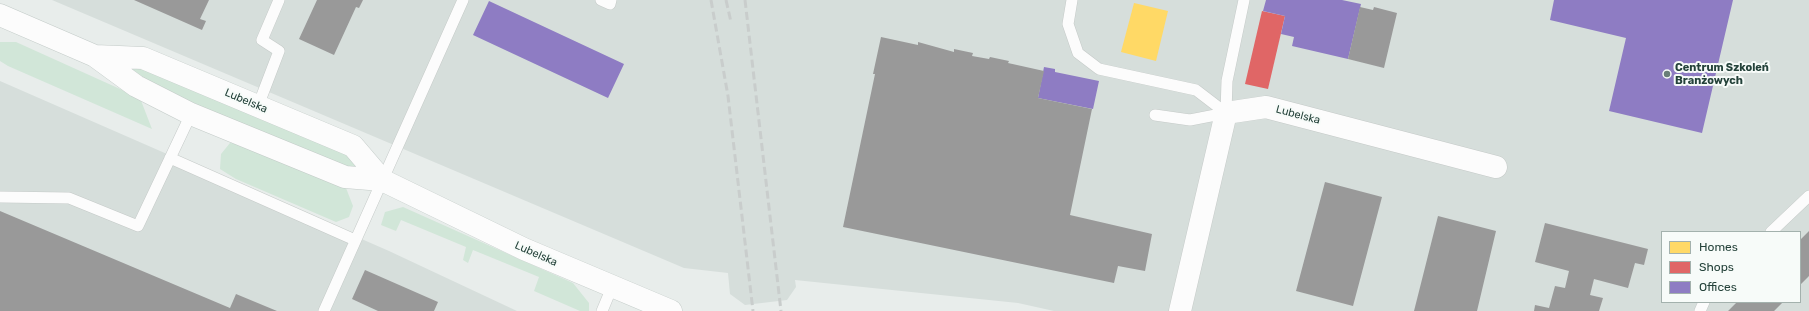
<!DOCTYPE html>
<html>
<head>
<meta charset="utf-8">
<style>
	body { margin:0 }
	#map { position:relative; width:1809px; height:311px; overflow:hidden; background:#e8edeb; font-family:Rubik,sans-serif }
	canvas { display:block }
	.legend { position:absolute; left:1661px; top:231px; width:140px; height:72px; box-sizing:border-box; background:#f7fbf9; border:1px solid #a3b1ad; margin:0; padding:5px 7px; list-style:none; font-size:12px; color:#24423a }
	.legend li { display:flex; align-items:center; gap:8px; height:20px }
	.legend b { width:20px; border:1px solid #a3b1ad }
</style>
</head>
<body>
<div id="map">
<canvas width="1809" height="311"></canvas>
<ul class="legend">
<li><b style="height:11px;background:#ffd966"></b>Homes</li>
<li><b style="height:11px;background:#e06666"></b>Shops</li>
<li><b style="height:11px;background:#8e7cc3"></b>Offices</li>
</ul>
</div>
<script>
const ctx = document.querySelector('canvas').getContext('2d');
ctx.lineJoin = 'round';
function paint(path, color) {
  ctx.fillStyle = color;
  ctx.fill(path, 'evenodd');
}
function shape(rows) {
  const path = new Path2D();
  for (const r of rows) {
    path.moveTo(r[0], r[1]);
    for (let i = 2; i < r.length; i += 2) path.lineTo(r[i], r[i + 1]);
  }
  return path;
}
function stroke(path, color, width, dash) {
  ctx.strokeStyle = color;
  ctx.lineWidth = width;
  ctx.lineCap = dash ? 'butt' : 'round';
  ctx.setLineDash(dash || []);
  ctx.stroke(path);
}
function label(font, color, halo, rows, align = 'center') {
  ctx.font = font + ' Rubik,sans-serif';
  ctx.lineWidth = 4;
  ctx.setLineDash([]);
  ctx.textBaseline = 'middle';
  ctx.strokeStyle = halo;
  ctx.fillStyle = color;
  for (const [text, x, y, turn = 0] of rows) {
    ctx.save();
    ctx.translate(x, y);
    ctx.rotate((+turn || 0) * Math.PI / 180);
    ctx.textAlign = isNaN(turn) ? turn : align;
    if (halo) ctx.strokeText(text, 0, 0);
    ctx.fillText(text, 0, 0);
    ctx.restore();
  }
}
const built = shape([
	[52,0,1809,0,1809,311,1054,311,1018,303,795,280,796,287,787,300,745,305,730,294,728,273,684,268],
	[1662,232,1800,232,1800,302,1662,302],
	[0,81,389,251,517,311,0,311]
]);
const green = shape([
	[0,42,16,42,140,98,152,129,8,66,0,61],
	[132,61,347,152,361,169,346,169,135,80,118,64],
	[230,143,255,146,346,188,353,206,349,217,336,222,236,179,220,169,221,154],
	[403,207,573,283,589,303,589,311,580,311,534,291,539,277,473,250,468,263,463,260,466,247,401,220,396,231,381,225,385,212]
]);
const homes = shape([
	[1134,3,1168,11,1156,61,1121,52]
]);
const shops = shape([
	[1262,11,1285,16,1268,89,1245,84]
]);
const offices = shape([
	[1266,0,1342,0,1361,4,1348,59,1292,46,1294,37,1281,34,1285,16,1263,11],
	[1554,0,1733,0,1702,133,1609,111,1626,38,1550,20],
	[489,1,624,64,608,98,473,35],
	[1044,67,1055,69,1055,72,1099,81,1093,109,1038,98]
]);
const industry = shape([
	[134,0,209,0,200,19,206,21,202,30],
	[317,0,363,0,359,8,356,7,334,55,299,39],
	[1360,7,1373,10,1374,7,1397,13,1384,68,1348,59],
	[881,37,918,45,918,42,954,52,954,49,973,53,972,56,989,59,990,57,1009,61,1008,63,1044,71,1038,98,1092,109,1070,215,1152,234,1145,271,1118,266,1114,283,843,227,875,74,873,74],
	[1325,182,1382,197,1353,306,1296,291],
	[0,211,230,308,236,294,277,311,0,311],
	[1438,216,1496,231,1477,311,1414,311],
	[1545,223,1648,249,1644,265,1635,263,1628,288,1594,279,1590,295,1603,298,1599,311,1534,311,1535,305,1549,308,1555,286,1565,288,1569,271,1535,262],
	[1809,231,1809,276,1800,285,1800,240],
	[365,270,438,302,434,311,378,311,352,299],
	[1737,302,1783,302,1774,311,1728,311]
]);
const lane = shape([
	[601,0,610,4,611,0],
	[1072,0,1068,24,1078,53,1099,69,1196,90,1226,113,1190,120,1155,115],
	[258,106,279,51,262,40,279,0],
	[1226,113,1227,81,1244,0],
	[170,158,355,240],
	[0,197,69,198,138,226,191,114],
	[1771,232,1809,196],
	[324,311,463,0],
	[602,311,612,287],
	[1700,311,1704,302]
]);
const street = shape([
	[1180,311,1226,113,1266,107,1496,167]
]);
const secondary = shape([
	[0,15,95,56,136,86,191,114,345,177,382,180,524,249,671,311],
	[95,56,143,58,353,146,382,180]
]);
const rail = shape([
	[711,0,728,96,753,311],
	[726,0,731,22],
	[745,0,781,311]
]);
const markers = [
	[1667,74,4,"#697e78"]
];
const poiNames = [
	["Centrum Szkoleń",1675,68],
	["Branżowych",1675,81]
];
const streetNames = [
	["Lubelska",246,101,23],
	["Lubelska",1298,115,15],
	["Lubelska",536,254,24]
];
paint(built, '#d6dedb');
paint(green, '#d1e6d8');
paint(homes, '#ffd966');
paint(shops, '#e06666');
paint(offices, '#8e7cc3');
paint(industry, '#999');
stroke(lane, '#c5cac8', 12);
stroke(street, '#c5cac8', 23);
stroke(secondary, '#c3cbc8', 23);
stroke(lane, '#fcfcfc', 11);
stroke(street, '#fcfcfc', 22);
stroke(secondary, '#fcfcfc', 22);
stroke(rail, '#c9cdcc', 3, [8, 4]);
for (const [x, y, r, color] of markers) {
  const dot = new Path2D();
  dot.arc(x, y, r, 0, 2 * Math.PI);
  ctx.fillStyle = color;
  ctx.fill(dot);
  stroke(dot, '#f7fbf9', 1.5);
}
label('bold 11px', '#24423a', '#f7fbf9', poiNames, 'left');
label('11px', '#24423a', '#f7fbf9', streetNames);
</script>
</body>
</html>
